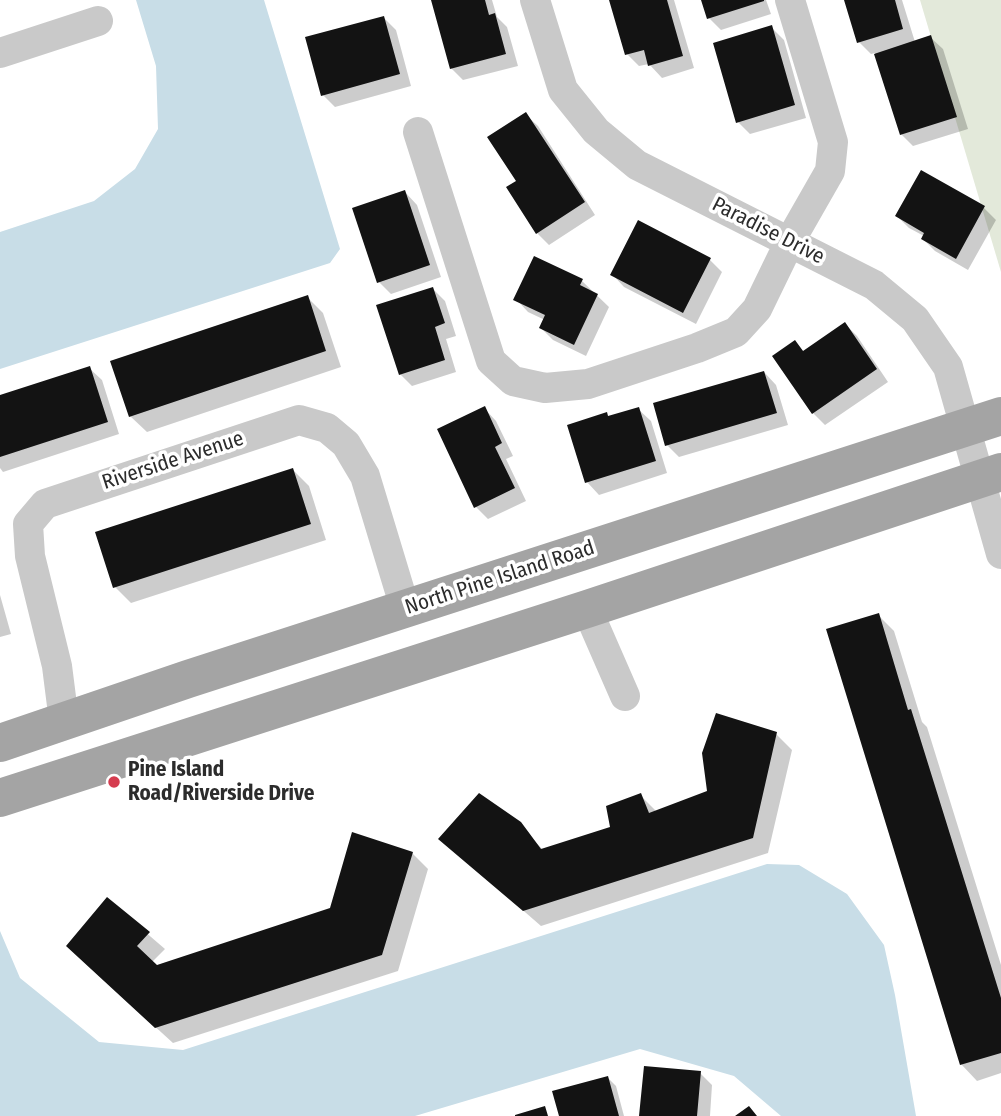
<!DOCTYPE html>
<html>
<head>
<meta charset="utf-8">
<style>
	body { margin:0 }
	canvas { display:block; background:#fff }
</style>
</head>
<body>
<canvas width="1001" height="1116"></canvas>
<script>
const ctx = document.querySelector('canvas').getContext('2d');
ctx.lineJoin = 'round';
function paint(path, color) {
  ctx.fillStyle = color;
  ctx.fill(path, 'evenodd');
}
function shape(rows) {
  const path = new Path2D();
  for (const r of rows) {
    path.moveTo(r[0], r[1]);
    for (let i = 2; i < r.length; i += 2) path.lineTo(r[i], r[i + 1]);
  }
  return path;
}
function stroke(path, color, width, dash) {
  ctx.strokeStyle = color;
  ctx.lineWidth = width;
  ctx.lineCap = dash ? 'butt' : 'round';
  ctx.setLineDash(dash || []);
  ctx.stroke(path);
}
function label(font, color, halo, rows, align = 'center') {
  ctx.font = font + ' "Fira Sans Condensed",sans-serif';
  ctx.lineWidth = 7;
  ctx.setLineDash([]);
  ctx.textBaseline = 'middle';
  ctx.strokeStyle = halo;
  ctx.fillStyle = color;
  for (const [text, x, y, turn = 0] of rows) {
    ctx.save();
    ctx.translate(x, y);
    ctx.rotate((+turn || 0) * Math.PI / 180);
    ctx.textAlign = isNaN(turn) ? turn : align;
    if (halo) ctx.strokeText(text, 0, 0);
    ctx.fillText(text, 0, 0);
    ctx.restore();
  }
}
const green = shape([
	[920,0,1001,0,1001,272]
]);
const water = shape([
	[136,0,264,0,340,249,330,263,0,369,0,232,94,201,135,169,158,129,156,66],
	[767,864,799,865,847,894,884,945,895,995,916,1116,781,1116,734,1076,640,1049,415,1116,0,1116,0,931,20,978,99,1042,183,1050]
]);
const shadow = shape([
	[433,0,492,0,497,17,507,27,518,66,463,80,451,68],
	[611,0,674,0,694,68,662,78,649,64,639,66,627,54],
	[703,0,766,0,771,14,721,30,709,18],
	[846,0,902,0,915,42,930,37,943,49,968,129,913,146,901,134,875,53,871,54,859,42],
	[384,18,396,30,411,86,335,107,323,95],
	[771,27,784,40,806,118,750,134,738,122],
	[525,114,538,126,595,215,549,245,537,233,518,181],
	[405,192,417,205,441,277,391,294,379,282],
	[984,208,996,220,968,270,935,251,923,239,924,236,909,228,897,216],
	[639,223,710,260,722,272,696,324,624,287,612,274],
	[582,281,609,307,586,356,553,340,541,328,545,320,528,312,516,299],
	[433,289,445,301,456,336,446,339,456,372,412,386,400,374],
	[307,297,323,313,341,367,147,432,130,416],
	[845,324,857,336,888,382,825,425,813,413,795,342,804,352],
	[89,368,102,380,119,434,3,472,0,468,0,397],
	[764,372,776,385,788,425,679,457,667,445],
	[484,408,496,421,513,456,506,459,526,501,488,519,476,507],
	[638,409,651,421,667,473,599,495,587,482,606,414,610,418],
	[293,470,309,486,326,540,131,603,115,587],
	[0,595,11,634,0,637],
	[878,615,894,631,922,722,927,727,1001,965,1001,1073,977,1081,961,1064],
	[776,734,792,750,768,853,541,926,441,839,519,824,543,850,612,828,640,795,657,812,709,792],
	[412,853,428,869,398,971,173,1043,84,962,108,900,165,949,152,962,157,967,331,909],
	[700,1073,712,1085,710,1116,641,1116],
	[608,1078,616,1086,624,1116,560,1116]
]);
const building = shape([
	[431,0,485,0,489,15,495,13,506,54,450,69],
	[609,0,667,0,683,56,648,66,644,50,625,55],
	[701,0,764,0,764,1,707,19],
	[844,0,895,0,903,29,857,43],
	[384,16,400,74,321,96,305,37],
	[772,25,795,105,736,123,713,43],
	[931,35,957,117,900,135,874,54],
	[526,112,585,202,536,234,506,187,516,181,487,137],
	[921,170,985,206,956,259,921,239,924,233,895,216],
	[405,190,430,265,377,283,352,208],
	[638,220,711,258,683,313,610,275],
	[534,256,583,279,580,285,598,294,574,345,539,328,545,315,513,300],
	[433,287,445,323,435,327,445,360,399,375,376,305],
	[308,295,326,351,129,417,110,361],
	[845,322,877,369,812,414,772,356,795,340,803,351],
	[90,366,108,422,0,457,0,395],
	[764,371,777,413,665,446,653,403],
	[485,406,502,443,495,447,515,488,474,508,437,429],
	[639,407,656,461,585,483,567,425,607,412,608,416],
	[293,468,311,524,113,588,95,532],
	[879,613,908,710,911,709,1001,998,1001,1053,960,1065,826,629],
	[716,713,777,732,753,838,523,911,438,839,479,793,521,822,541,849,610,827,606,806,641,793,649,813,707,791,702,753],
	[352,832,413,852,382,955,155,1028,66,946,107,897,150,932,137,946,157,965,330,908],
	[644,1066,701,1071,697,1116,639,1116],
	[608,1076,619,1116,559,1116,552,1091],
	[545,1106,548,1116,515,1116,515,1115],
	[749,1106,757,1116,735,1116]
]);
const minor = shape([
	[535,0,563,90,596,131,637,165,874,285,915,319,948,367,1001,554],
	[0,53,98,21],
	[418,132,491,361,513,381,545,388,588,384,697,348,736,332,757,309,790,241,830,171,833,142,790,0],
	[587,609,625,696],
	[64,721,57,666,30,556,28,524,45,504,299,420,327,428,346,444,365,476,405,608]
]);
const major = shape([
	[0,743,188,679,1001,416],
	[0,798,587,609,1001,472]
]);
const markers = [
	[114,782,7,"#d53c4f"]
];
const streetNames = [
	["Paradise Drive",768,231,27],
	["Riverside Avenue",173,461,-18],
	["North Pine Island Road",500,578,-18]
];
const poiNames = [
	["Pine Island",128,770],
	["Road/Riverside Drive",128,794]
];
paint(green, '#e3e9da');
paint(water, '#c8dde7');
paint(shadow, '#0003');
paint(building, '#131313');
stroke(minor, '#c9c9c9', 30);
stroke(major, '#a4a4a4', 38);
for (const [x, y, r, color] of markers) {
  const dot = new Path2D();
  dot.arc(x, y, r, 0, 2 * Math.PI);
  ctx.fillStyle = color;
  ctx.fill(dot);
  stroke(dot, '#fff', 2.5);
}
label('21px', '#2c2c2c', '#fff', streetNames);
label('bold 21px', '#2c2c2c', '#fff', poiNames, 'left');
</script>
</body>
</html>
